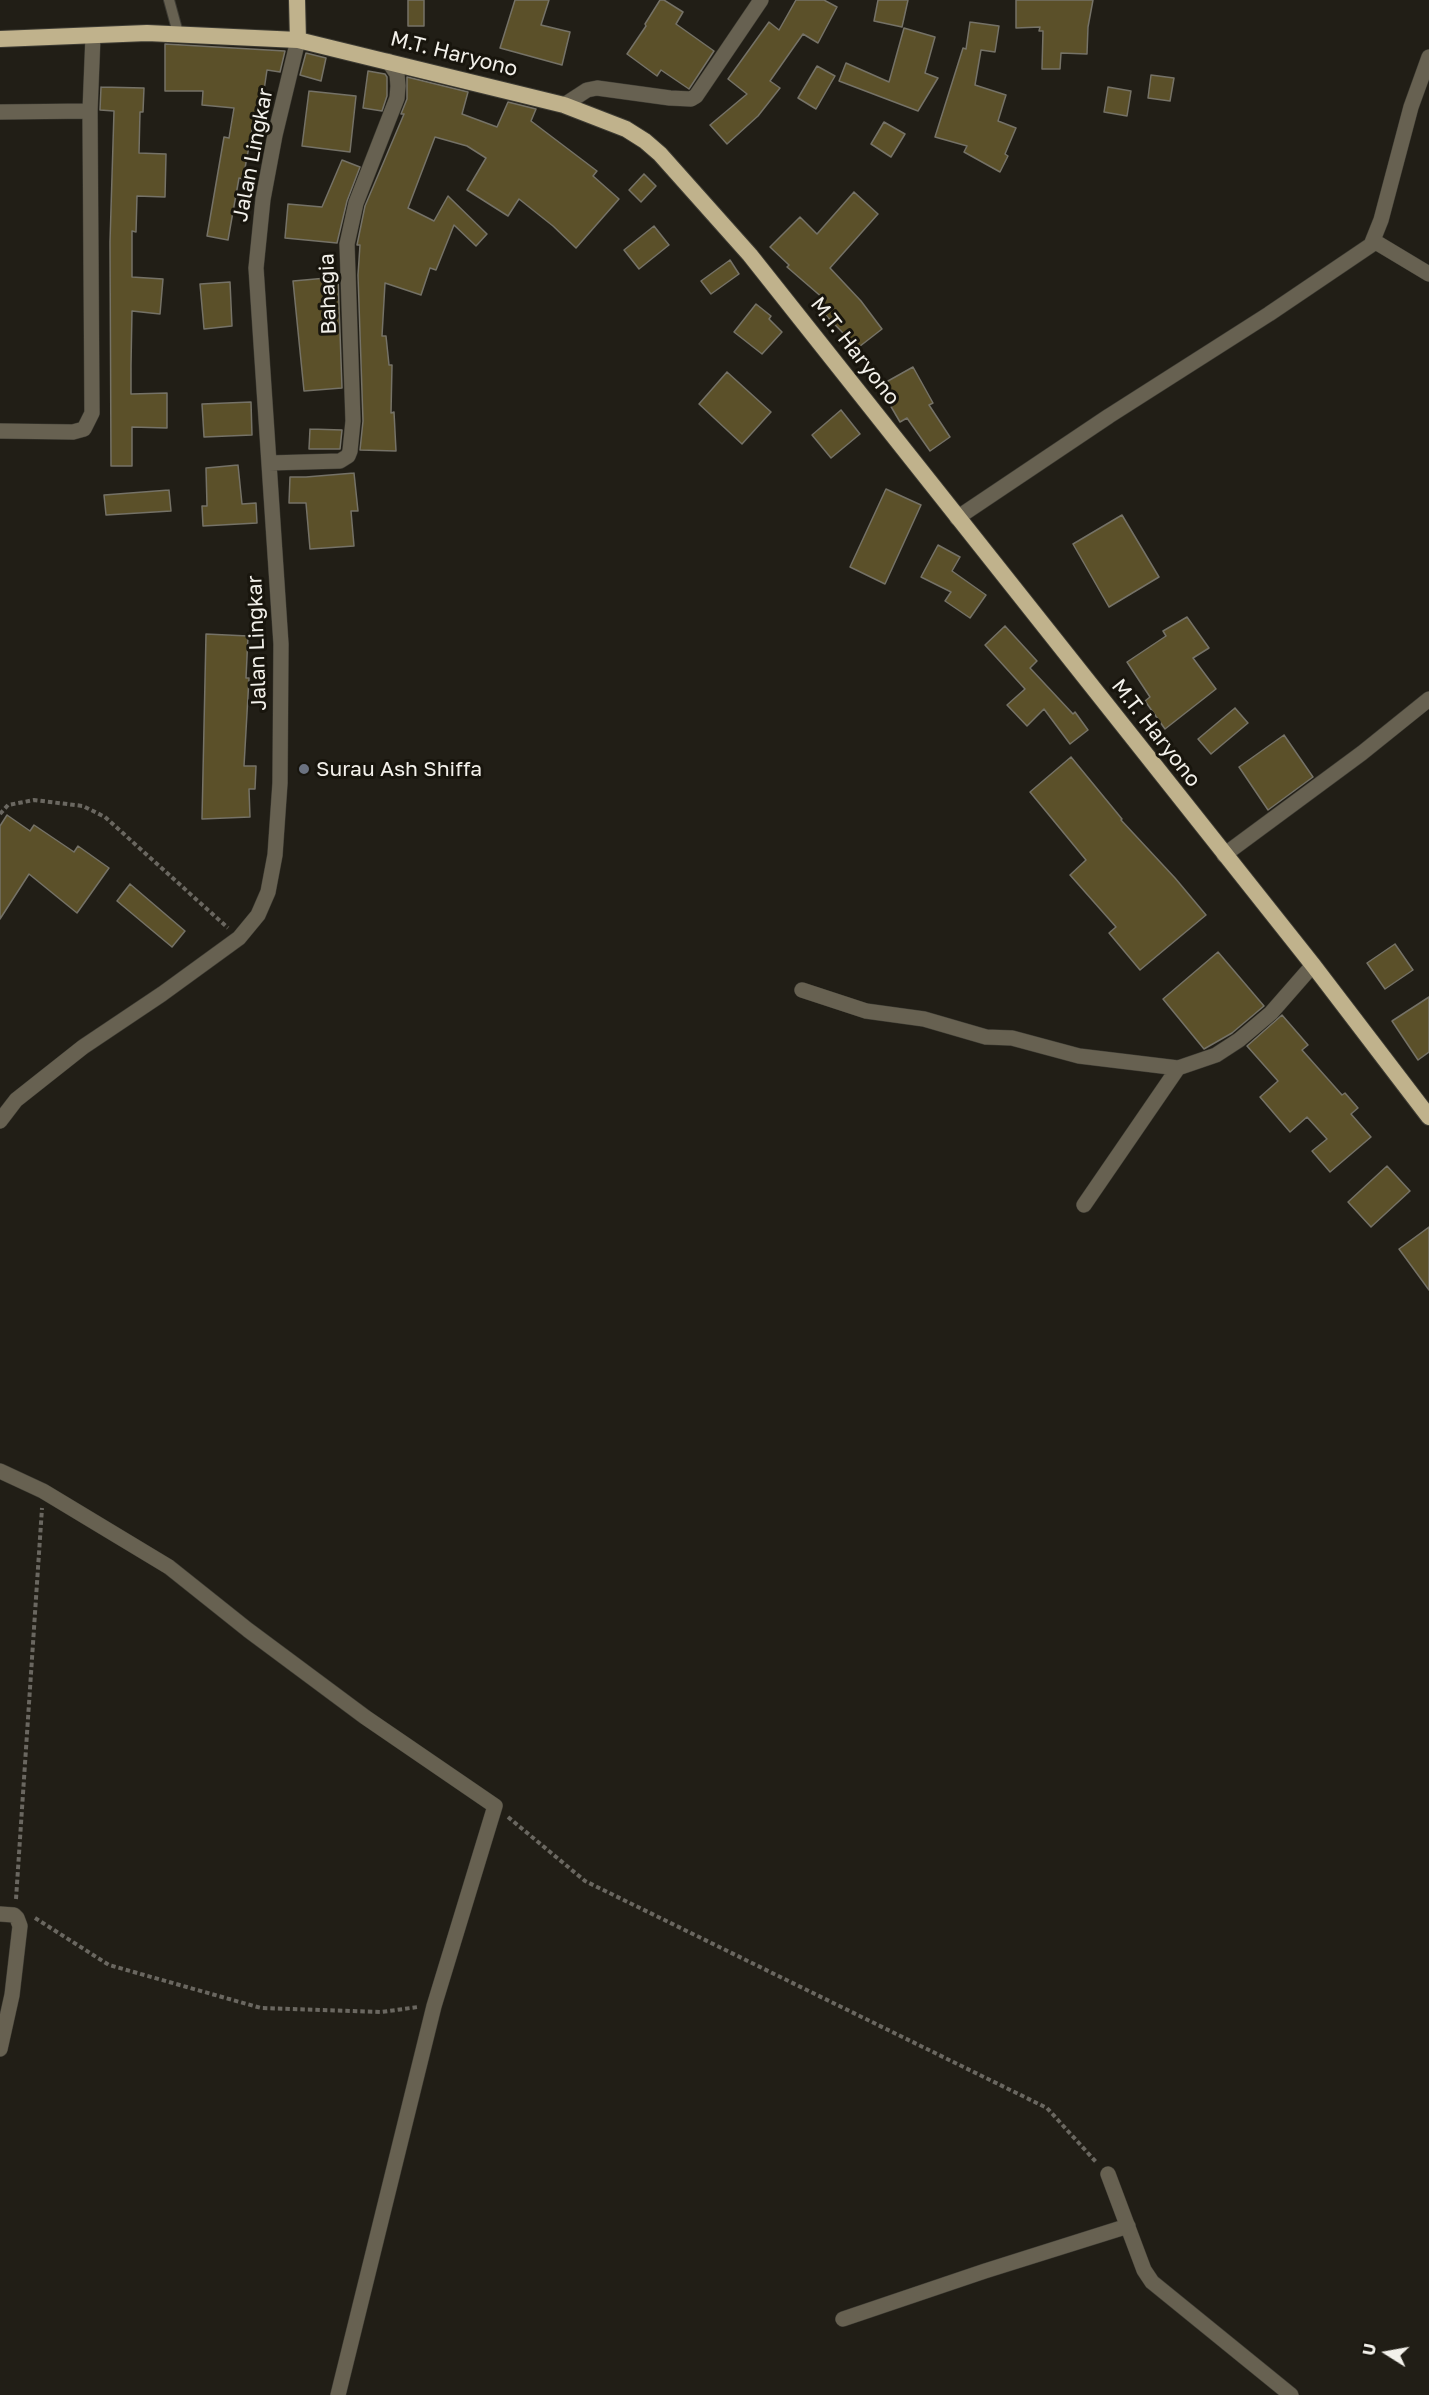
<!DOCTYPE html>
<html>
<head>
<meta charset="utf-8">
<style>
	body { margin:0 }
	#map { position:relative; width:1429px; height:2395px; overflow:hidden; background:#211e16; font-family:"Golos Text",sans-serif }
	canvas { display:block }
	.north { position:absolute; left:1357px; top:2323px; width:60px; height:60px; -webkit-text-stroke:4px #18150d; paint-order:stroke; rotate:281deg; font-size:16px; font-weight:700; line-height:24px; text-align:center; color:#f3f1eb }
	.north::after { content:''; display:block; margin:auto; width:21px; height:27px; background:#f3f1eb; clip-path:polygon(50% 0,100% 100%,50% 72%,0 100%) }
</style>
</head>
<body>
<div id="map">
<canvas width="1429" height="2395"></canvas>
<div class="north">U</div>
</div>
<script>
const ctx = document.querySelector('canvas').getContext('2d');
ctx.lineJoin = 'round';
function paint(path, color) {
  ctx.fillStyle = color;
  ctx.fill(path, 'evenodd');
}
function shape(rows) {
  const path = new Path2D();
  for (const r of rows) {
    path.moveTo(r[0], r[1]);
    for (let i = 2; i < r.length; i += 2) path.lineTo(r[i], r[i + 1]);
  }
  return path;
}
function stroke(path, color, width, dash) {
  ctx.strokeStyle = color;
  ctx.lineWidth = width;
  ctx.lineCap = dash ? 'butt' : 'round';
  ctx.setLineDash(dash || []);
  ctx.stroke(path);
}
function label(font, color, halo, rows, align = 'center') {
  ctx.font = font + ' "Golos Text",sans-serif';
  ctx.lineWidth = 6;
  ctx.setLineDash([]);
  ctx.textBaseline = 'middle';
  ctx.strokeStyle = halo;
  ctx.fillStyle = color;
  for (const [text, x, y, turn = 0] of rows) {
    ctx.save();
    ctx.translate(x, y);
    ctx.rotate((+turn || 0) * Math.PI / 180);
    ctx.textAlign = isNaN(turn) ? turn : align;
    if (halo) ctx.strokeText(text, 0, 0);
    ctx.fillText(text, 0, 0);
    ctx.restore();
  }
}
const building = shape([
	[408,0,424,0,424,26,408,26,408,0],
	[515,0,549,0,541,25,570,32,562,65,500,48,515,0],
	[660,0,664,0,683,12,676,24,714,51,689,89,661,70,657,76,627,54,646,26,645,24,660,0],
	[796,0,824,0,837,7,818,43,803,34,770,81,780,88,758,116,727,144,710,125,747,94,728,79,769,22,779,30,796,0],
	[878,0,908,0,902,27,874,21,878,0],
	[1016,0,1093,0,1088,27,1087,54,1061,53,1060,69,1042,69,1043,31,1039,31,1040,27,1016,28,1016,0],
	[970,22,999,26,995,52,981,50,975,85,1006,95,998,121,1016,128,1005,154,1008,156,1000,172,964,152,967,146,935,137,963,48,966,49,970,22],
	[904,28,935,37,925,73,938,78,918,111,839,81,846,63,889,82,904,28],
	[165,44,285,51,280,72,267,70,258,131,252,130,243,179,239,178,228,240,207,236,224,137,229,138,234,108,202,105,203,91,165,91,165,44],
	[306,53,326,58,321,81,300,75,306,53],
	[817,66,835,76,816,109,798,98,817,66],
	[368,71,385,74,387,77,387,96,382,111,363,108,368,71],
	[1151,75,1174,78,1170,101,1148,98,1151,75],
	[407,77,468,92,462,114,497,127,508,102,536,109,531,121,597,171,593,176,619,199,576,248,553,226,519,199,508,216,467,190,486,158,467,146,435,137,408,208,434,221,448,196,487,234,476,246,454,225,436,270,430,268,421,295,385,283,382,336,386,336,389,365,392,365,391,413,394,412,396,451,360,450,363,421,358,275,360,245,357,245,365,206,404,114,401,114,407,99,407,77],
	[101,87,144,88,143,112,140,112,139,153,166,154,165,197,137,196,136,232,132,231,132,277,163,279,160,314,132,311,131,365,131,394,167,393,167,428,132,427,132,466,111,466,110,242,114,111,100,110,101,87],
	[1108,87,1131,91,1127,116,1104,112,1108,87],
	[309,91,356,96,350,152,302,146,309,91],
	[884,122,905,134,891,157,871,144,884,122],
	[342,160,360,167,347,201,337,243,285,238,288,204,322,207,342,160],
	[644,174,656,186,641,202,629,190,644,174],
	[854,192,878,214,830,268,861,301,882,329,855,350,843,333,817,306,824,299,787,267,789,265,770,247,800,217,817,234,854,192],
	[654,226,669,245,639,269,624,250,654,226],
	[730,260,739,274,711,294,701,281,730,260],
	[338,277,342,388,304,391,293,281,338,277],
	[230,282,232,326,204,329,200,284,230,282],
	[756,304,771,316,769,319,782,332,762,354,734,332,756,304],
	[913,367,933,403,929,405,950,437,930,451,907,418,900,422,879,386,913,367],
	[727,372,771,412,742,444,699,404,727,372],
	[251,402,252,435,204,437,202,404,251,402],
	[841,410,860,434,831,458,812,435,841,410],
	[310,429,342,430,340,449,309,449,310,429],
	[238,465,242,504,256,503,257,523,203,526,202,506,207,506,206,468,238,465],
	[354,473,358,511,351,511,354,546,310,549,306,503,289,503,290,477,306,477,354,473],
	[886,489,921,505,885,584,850,567,886,489],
	[169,490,171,511,106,515,104,495,169,490],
	[1122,515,1159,577,1109,607,1073,544,1122,515],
	[938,545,960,557,952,571,986,595,970,618,945,601,951,592,921,577,938,545],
	[1187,617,1209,648,1193,658,1216,689,1165,729,1145,701,1150,697,1127,662,1166,636,1163,631,1187,617],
	[1005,626,1037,661,1030,668,1073,714,1075,712,1088,730,1070,744,1044,709,1027,726,1007,705,1025,689,985,645,1005,626],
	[206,634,248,636,246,678,249,678,244,766,256,766,255,789,249,789,250,817,202,819,206,634],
	[1235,708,1248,723,1211,754,1198,739,1235,708],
	[1284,735,1313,777,1268,810,1239,767,1284,735],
	[1071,757,1122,819,1121,820,1175,878,1206,915,1140,970,1109,933,1116,927,1070,875,1086,860,1030,792,1071,757],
	[7,815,30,831,34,825,74,852,78,846,109,868,77,913,29,874,0,919,0,826,7,815],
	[130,884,185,931,172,947,117,901,130,884],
	[1395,944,1413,970,1385,989,1367,963,1395,944],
	[1218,952,1264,1006,1232,1033,1204,1049,1163,999,1218,952],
	[1429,997,1429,1052,1418,1060,1392,1021,1429,997],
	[1282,1015,1308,1045,1302,1050,1342,1095,1345,1093,1358,1108,1351,1114,1371,1137,1330,1172,1312,1151,1327,1139,1307,1117,1290,1132,1260,1097,1278,1081,1247,1046,1282,1015],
	[1387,1166,1410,1191,1371,1227,1348,1202,1387,1166],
	[1429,1227,1429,1290,1399,1249,1429,1227]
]);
const path = shape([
	[0,814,8,805,34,800,83,806,105,817,228,928],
	[508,1817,585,1881,1047,2108,1097,2163],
	[16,1899,42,1508],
	[35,1918,109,1965,261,2008,381,2012,418,2007]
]);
const service = shape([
	[169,0,178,33]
]);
const minor = shape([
	[564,105,587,90,597,88,670,98,691,99,696,96,761,0],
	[0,112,90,111],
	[1374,241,1429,274],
	[0,431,73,432,84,429,92,413,90,111,93,36],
	[269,463,340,461,348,456,350,451,353,421,347,244,356,203,397,98,398,86,397,74,388,61],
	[957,518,1109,416,1269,314,1371,245,1381,220,1411,107,1429,57],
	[1224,855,1362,753,1429,699],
	[802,990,866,1011,924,1019,986,1037,1012,1038,1079,1056,1178,1068,1216,1055,1239,1040,1271,1013,1313,965],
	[0,1121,16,1100,83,1047,162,994,239,938,258,915,268,892,275,855,280,783,281,644,256,268,263,199,275,135,298,40],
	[1084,1205,1178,1068],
	[0,1471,43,1491,169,1567,248,1630,365,1717,495,1806,434,2006,338,2395],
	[0,1914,14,1915,17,1918,20,1926,12,1995,0,2049],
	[1108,2174,1144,2270,1152,2282,1291,2395],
	[843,2319,985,2271,1128,2226]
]);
const trunk = shape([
	[297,0,298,40],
	[0,39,147,33,298,40,564,105,626,129,645,141,660,154,750,255,1313,965,1429,1117]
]);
const markers = [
	[304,769,6,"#6b7280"]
];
const streetNames = [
	["M.T. Haryono",454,54,14],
	["Jalan Lingkar",253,155,-79],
	["Bahagia",328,294,-92],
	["M.T. Haryono",855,351,52],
	["Jalan Lingkar",257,643,-92],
	["M.T. Haryono",1156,733,52]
];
const poiNames = [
	["Surau Ash Shiffa",316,769]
];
paint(building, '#5b5029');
stroke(building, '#757267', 1.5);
stroke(service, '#3e3c34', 12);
stroke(minor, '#3e3c34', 16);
stroke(trunk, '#3e3c34', 18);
stroke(path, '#6a6760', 4, [4.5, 3]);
stroke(service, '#676151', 10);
stroke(minor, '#676151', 15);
stroke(trunk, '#c0b28c', 16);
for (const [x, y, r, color] of markers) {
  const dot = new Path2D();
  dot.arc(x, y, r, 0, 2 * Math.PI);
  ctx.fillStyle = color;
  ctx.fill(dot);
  stroke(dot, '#18150d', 2);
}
label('21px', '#f3f1eb', '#18150d', streetNames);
label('21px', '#f3f1eb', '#18150d', poiNames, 'left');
</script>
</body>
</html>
